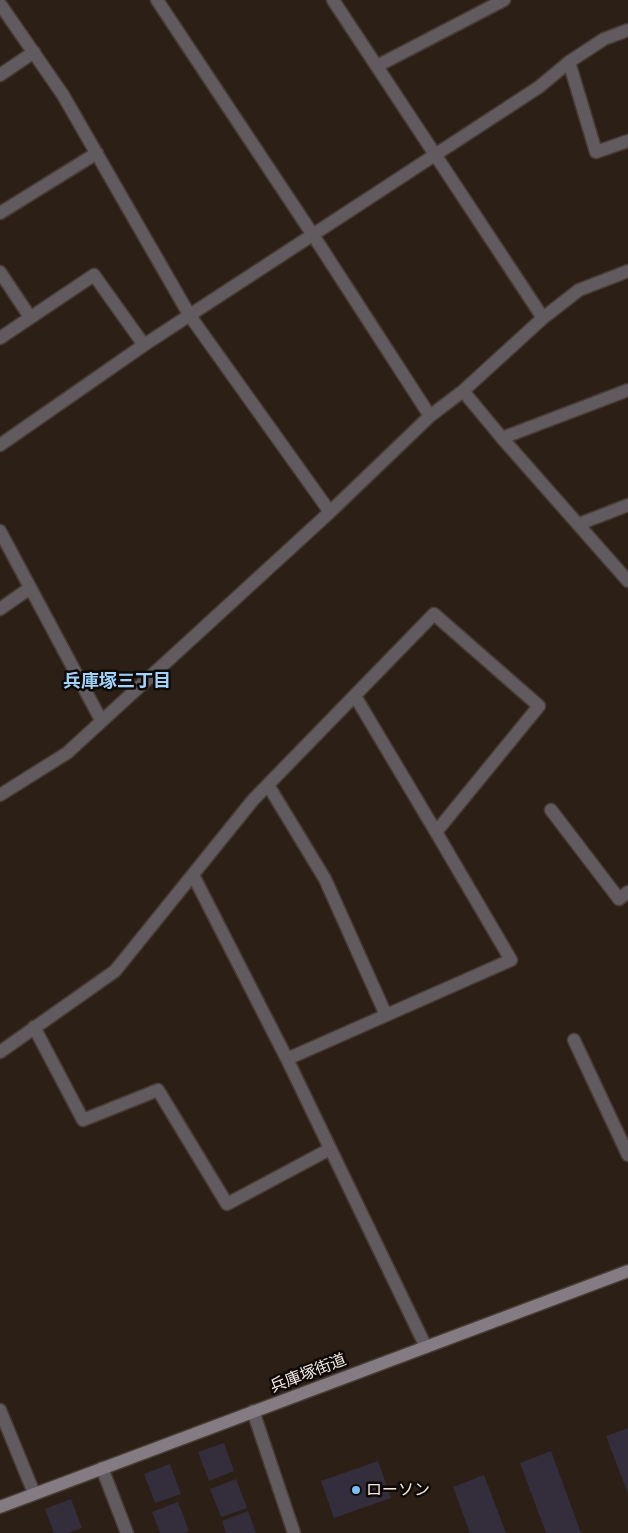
<!DOCTYPE html>
<html>
<head>
<meta charset="utf-8">
<style>
	body { margin:0 }
	canvas { display:block; background:#2b1f16 }
</style>
</head>
<body>
<canvas width="628" height="1533"></canvas>
<script>
const ctx = document.querySelector('canvas').getContext('2d');
ctx.lineJoin = 'round';
function paint(path, color) {
  ctx.fillStyle = color;
  ctx.fill(path, 'evenodd');
}
function shape(rows) {
  const path = new Path2D();
  for (const r of rows) {
    path.moveTo(r[0], r[1]);
    for (let i = 2; i < r.length; i += 2) path.lineTo(r[i], r[i + 1]);
  }
  return path;
}
function stroke(path, color, width, dash) {
  ctx.strokeStyle = color;
  ctx.lineWidth = width;
  ctx.lineCap = dash ? 'butt' : 'round';
  ctx.setLineDash(dash || []);
  ctx.stroke(path);
}
function label(font, color, halo, rows, align = 'center') {
  ctx.font = font + ' Barlow,"Noto Sans JP",sans-serif';
  ctx.lineWidth = 5;
  ctx.setLineDash([]);
  ctx.textBaseline = 'middle';
  ctx.strokeStyle = halo;
  ctx.fillStyle = color;
  for (const [text, x, y, turn = 0] of rows) {
    ctx.save();
    ctx.translate(x, y);
    ctx.rotate((+turn || 0) * Math.PI / 180);
    ctx.textAlign = isNaN(turn) ? turn : align;
    if (halo) ctx.strokeText(text, 0, 0);
    ctx.fillText(text, 0, 0);
    ctx.restore();
  }
}
const building = shape([
	[628,1428,628,1494,606,1436],
	[224,1443,234,1471,209,1481,198,1452],
	[551,1451,581,1533,546,1533,520,1463],
	[378,1461,391,1498,334,1518,321,1481],
	[170,1464,181,1494,155,1503,144,1474],
	[484,1475,506,1533,470,1533,453,1487],
	[236,1479,247,1508,221,1517,210,1489],
	[71,1499,82,1528,68,1533,54,1533,45,1509],
	[178,1502,189,1531,184,1533,160,1533,152,1512],
	[248,1511,256,1533,226,1533,222,1521]
]);
const street = shape([
	[157,0,313,235,430,416],
	[333,0,543,318],
	[0,4,63,95,190,316,330,512],
	[569,62,596,152,628,141],
	[377,66,504,0],
	[0,75,34,52],
	[0,213,97,153],
	[0,272,30,317],
	[0,338,94,275,144,345],
	[463,391,502,438,628,390],
	[502,438,628,581],
	[0,445,144,345,539,87,569,62,604,39,628,30],
	[579,524,628,505],
	[0,531,101,720],
	[0,609,30,588],
	[355,696,436,832],
	[268,785,325,879,386,1015],
	[0,795,67,753,330,512,430,416,463,391,543,318,579,290,628,271],
	[551,810,619,899,628,892],
	[193,875,287,1059],
	[34,1027,83,1120,158,1090,227,1204,330,1149],
	[574,1040,628,1155],
	[0,1052,115,971,253,800,434,614,539,706,436,832,511,960,287,1059,426,1347],
	[0,1410,34,1493],
	[253,1411,294,1533],
	[102,1468,127,1533]
]);
const secondary = shape([
	[0,1507,628,1271]
]);
const markers = [
	[356,1490,5,"#78bff7"]
];
const streetNames = [
	["兵庫塚街道",308,1373,-21]
];
const poiNames = [
	["ローソン",366,1490]
];
const neighbourhoodNames = [
	["兵庫塚三丁目",117,681]
];
paint(building, '#342d3b');
stroke(street, '#473b33', 15);
stroke(secondary, '#473b33', 15);
stroke(street, '#615b60', 12);
stroke(secondary, '#847b83', 12);
for (const [x, y, r, color] of markers) {
  const dot = new Path2D();
  dot.arc(x, y, r, 0, 2 * Math.PI);
  ctx.fillStyle = color;
  ctx.fill(dot);
  stroke(dot, '#0f0a06', 2);
}
label('16px', '#f1e8e2', '#0f0a06', streetNames);
label('16px', '#f1e8e2', '#0f0a06', poiNames, 'left');
label('bold 18px', '#a0d4fe', '#0f0a06', neighbourhoodNames);
</script>
</body>
</html>
